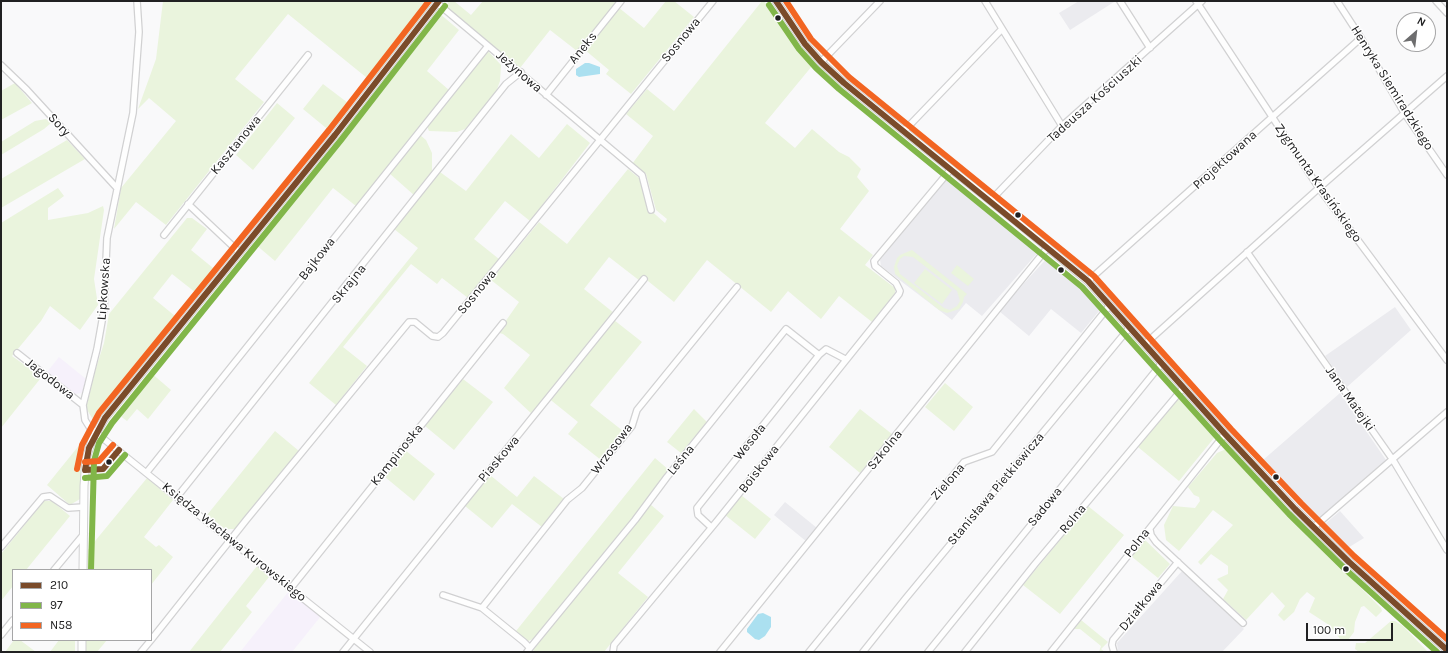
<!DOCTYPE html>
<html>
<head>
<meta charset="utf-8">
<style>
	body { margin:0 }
	#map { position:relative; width:1448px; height:653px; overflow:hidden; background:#f9f9fa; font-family:Karla,sans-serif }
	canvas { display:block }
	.frame { position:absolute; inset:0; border:2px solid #212122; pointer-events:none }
	.legend { position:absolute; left:12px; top:569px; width:140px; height:72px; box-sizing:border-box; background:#fff; border:1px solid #a6a6a7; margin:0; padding:5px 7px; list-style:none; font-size:12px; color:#212122 }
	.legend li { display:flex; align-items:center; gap:8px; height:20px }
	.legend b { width:20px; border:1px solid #a6a6a7 }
	.north { position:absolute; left:1396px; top:12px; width:40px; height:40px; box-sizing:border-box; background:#fff; border:1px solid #a6a6a7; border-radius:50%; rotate:28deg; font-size:11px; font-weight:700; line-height:16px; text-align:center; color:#212122 }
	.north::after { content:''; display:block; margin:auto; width:14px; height:18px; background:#6d6d6e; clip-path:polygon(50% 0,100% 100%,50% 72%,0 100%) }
	.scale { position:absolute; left:1306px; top:623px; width:87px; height:18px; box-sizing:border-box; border:2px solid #212122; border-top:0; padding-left:5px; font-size:12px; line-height:14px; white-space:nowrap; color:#212122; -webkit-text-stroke:3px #fff; paint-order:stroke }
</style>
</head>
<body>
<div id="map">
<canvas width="1448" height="653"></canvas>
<div class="frame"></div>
<ul class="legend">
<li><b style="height:5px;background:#7a4b2a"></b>210</li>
<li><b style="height:5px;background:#81b649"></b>97</li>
<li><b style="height:5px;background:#f26522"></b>N58</li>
</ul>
<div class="north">N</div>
<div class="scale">100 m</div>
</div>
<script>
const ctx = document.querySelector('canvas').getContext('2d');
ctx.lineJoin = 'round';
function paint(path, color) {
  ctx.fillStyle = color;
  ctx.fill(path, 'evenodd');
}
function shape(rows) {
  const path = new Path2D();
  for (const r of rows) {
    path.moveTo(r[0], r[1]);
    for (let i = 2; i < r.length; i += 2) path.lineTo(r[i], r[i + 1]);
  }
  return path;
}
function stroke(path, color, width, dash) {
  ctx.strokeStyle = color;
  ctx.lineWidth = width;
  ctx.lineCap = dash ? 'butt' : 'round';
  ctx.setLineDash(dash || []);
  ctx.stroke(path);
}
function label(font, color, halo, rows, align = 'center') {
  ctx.font = font + ' Karla,sans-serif';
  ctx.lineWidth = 3;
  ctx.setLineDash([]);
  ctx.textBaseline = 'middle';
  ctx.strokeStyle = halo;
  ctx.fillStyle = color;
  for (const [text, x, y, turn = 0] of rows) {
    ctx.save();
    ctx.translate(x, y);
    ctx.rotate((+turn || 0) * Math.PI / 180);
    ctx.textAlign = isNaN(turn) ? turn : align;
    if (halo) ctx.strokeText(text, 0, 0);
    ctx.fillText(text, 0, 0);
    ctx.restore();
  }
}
const built = shape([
	[1079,1,1114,1,1114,2,1070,30,1059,13],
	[945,179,951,179,1040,250,982,316,966,303,952,320,881,266,880,260],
	[1048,257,1075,280,1099,305,1099,311,1081,333,1051,309,1029,336,999,311,1015,290,1017,291],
	[1395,307,1411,330,1347,387,1325,356],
	[1340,393,1386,460,1317,520,1263,460],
	[785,502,817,528,807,542,774,515],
	[1340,511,1364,538,1346,549,1326,530,1325,524],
	[1182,571,1244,629,1222,652,1118,652,1117,643]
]);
const industrial = shape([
	[59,357,86,379,82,393,75,394,47,372],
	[289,591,321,616,317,621,292,652,240,652]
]);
const green = shape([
	[163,1,434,1,372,82,288,14,235,79,264,102,166,225,136,202,114,229,121,188,176,121,149,98,138,109,156,59],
	[448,1,454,1,471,15,483,1,618,1,577,51,550,30,520,68,447,9],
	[666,1,674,1,694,17,631,94,606,74,609,70,585,50,618,7,644,28],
	[762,1,764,1,812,66,765,123,795,148,812,129,839,152,849,157,861,169,857,177,869,191,840,229,873,255,865,265,895,288,895,293,872,322,839,296,821,319,788,291,771,312,707,260,674,302,643,277,640,281,609,257,584,289,614,313,614,320,642,342,590,405,623,431,601,460,568,434,578,422,547,397,533,415,504,388,530,355,503,334,499,333,505,327,505,322,519,302,491,280,539,222,567,244,628,169,640,179,648,208,665,223,667,219,656,210,646,174,632,164,653,136,626,114,647,89,674,111],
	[439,13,459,30,427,71,449,90,356,206,333,188,275,261,255,244],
	[488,51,501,65,500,81,496,92,465,129,457,132,429,131,427,126],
	[15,83,32,103,1,120,1,91],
	[323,84,352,106,331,132,303,109],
	[277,103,295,118,253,170,236,155],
	[46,119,51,123,44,129,1,155,1,142,35,121],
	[567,124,590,143,530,221,505,201,474,239,499,259,468,298,442,278,437,284,411,264,343,347,367,366,336,405,309,383,418,248,394,229,440,172,466,191,511,134,539,158],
	[420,135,426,140,432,153,432,173,415,196,389,173],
	[67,140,85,159,1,208,1,179],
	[58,188,64,196,48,208,48,220,88,213,103,206,104,210,94,279,98,305,80,330,50,306,41,321,12,356,40,376,40,379,1,428,1,223],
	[187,218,192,218,207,229,191,250,218,272,200,296,172,274,153,298,180,320,96,425,86,408,95,371,104,343,109,314],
	[912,250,967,294,964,297,963,302,959,309,947,313,939,310,895,274,894,267,897,258,900,255],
	[904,256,913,257,957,291,960,301,957,306,950,310,944,308,900,274,897,266,900,259],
	[957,265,974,279,968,286,951,273],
	[925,269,952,290,942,304,914,283],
	[150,372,171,390,148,419,137,409,127,421,116,413],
	[463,379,493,402,454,450,425,426],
	[945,383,973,407,954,431,925,407],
	[1178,398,1184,398,1214,432,1214,438,1179,481,1138,447],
	[694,409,707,422,681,453,667,442],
	[860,409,892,434,860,473,829,447],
	[275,431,299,451,235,529,225,529,207,515],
	[81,443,83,444,80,499,70,505,47,485],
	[1226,449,1290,518,1337,560,1344,571,1381,608,1382,611,1376,617,1364,606,1361,607,1355,622,1354,632,1348,640,1341,640,1329,625,1309,612,1315,598,1307,592,1300,599,1294,612,1284,621,1278,615,1285,606,1272,592,1246,620,1223,599,1228,590,1217,579,1228,574,1228,566,1211,554,1201,565,1198,562,1233,525,1213,510,1179,551,1166,540,1164,525,1173,506,1195,508,1200,501,1199,497,1194,495,1188,487,1217,453],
	[405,450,435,474,414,501,385,477],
	[655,458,669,470,633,518,548,622,533,639,528,641,516,631],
	[490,475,517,497,534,476,564,499,542,527,512,504,492,528,465,506],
	[147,478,173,500,144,537,156,547,159,545,173,557,151,585,151,570,86,570,86,552],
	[741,495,771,519,755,539,725,515],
	[44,501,52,501,70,516,26,570,13,570,13,586,1,601,1,554],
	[650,504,664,516,618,573,648,597,604,652,535,652,533,650],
	[1088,506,1124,535,1060,614,1023,585],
	[1144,539,1170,564,1158,578,1131,556],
	[257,566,269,577,246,606,252,612,220,652,189,652],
	[1081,620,1108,642,1101,649,1105,652,1099,652,1101,646,1080,629,1074,629],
	[1391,621,1395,621,1403,626,1428,652,1359,652,1355,649,1356,643,1365,643],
	[14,640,20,640,36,652,5,652],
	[59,640,75,640,75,652,50,652],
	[85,640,107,640,97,652,85,652]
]);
const water = shape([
	[585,63,589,63,600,67,600,74,579,77,576,75,576,69],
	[763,613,771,617,771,627,765,636,759,640,755,639,747,632,747,629,758,614]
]);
const minor = shape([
	[137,1,139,32,133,113,107,238,104,310,97,349,83,405,85,420,90,428,370,652],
	[985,1,1062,126],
	[1120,1,1150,48],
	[1196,1,1319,188,1447,360],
	[1337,1,1361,38,1405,114,1447,175],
	[1436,1,1447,13],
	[437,3,642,175,651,210],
	[821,62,880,1],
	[1,65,27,90,116,187],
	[546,95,621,1],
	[904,131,1002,29],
	[991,200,1062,126,1202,1],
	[188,204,239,252],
	[164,235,308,55],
	[1247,252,1393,460,1447,550],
	[1088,281,1361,38],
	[1145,344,1319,188,1447,76],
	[17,353,83,405],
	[147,472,488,46],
	[177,497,506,84,521,72],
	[711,527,698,515,697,508,819,355],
	[1314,527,1447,412],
	[1150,530,1151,535,1156,542,1243,623],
	[1,547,43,497,50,496,68,508,83,507],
	[54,570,84,534],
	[291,588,503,323],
	[443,595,482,608,524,642,530,648,527,652],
	[482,608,567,500,582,488,632,426,637,410,737,287],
	[1,635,13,620],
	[151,640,247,519,409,322,415,322,432,336,438,337,443,333,713,1],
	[530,648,635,520,667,477,786,329,819,355,826,349,845,359],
	[141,652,151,640],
	[343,652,644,279],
	[613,652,614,645,717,521,899,294,900,291,896,283,875,266,874,261,951,169],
	[720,652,1048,247],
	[809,652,964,462,992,452,1110,305],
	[863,652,906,598,1130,327],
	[928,652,1162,363],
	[965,652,1035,564,1184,387],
	[1051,652,1225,434],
	[1114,652,1112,645,1113,640,1178,562]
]);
const tertiary = shape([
	[776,1,805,44,821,62,844,83,1017,222,1088,281,1225,434,1295,509,1349,562,1447,650],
	[83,570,84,486,86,459,92,440,105,418,335,135,439,1],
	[82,652,82,640]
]);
const bus1 = shape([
	[776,1,805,44,821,62,844,83,1088,281,1225,434,1295,509,1349,562,1447,650],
	[85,470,89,448,105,418,335,135,439,1],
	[85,470,103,469,119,450]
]);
const bus2 = shape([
	[769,5,799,49,816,68,839,89,1082,287,1219,439,1289,514,1344,568,1437,652],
	[85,478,107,476,125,455],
	[91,570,94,461,99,443,112,423,341,140,445,6]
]);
const bus3 = shape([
	[786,1,811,39,849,77,1094,276,1231,429,1301,503,1354,556,1447,639],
	[85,462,99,461,113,445],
	[77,469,82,445,99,413,329,130,429,1]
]);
const markers = [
	[778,18,3.5,"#212122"],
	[1018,215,3.5,"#212122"],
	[1061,270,3.5,"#212122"],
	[109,462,3.5,"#212122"],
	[1276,477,3.5,"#212122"],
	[1346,569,3.5,"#212122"]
];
const streetNames = [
	["Sosnowa",681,40,-51],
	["Aneks",583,48,-51],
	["Jeżynowa",519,72,41],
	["Henryka Siemiradzkiego",1392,88,58],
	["Tadeusza Kościuszki",1095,99,-42],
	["Sory",59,125,47],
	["Kasztanowa",236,145,-51],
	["Projektowana",1225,160,-42],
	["Zygmunta Krasińskiego",1318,183,55],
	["Bajkowa",317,259,-52],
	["Skrajna",349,284,-51],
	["Lipkowska",104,289,-86],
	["Sosnowa",477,292,-51],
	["Jagodowa",50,379,38],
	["Jana Matejki",1350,399,55],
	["Wesoła",750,442,-51],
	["Wrzosowa",612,449,-53],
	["Szkolna",885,450,-51],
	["Kampinoska",397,455,-51],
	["Piaskowa",499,459,-50],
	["Leśna",681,460,-51],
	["Boiskowa",759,469,-52],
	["Zielona",948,482,-49],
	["Stanisława Pietkiewicza",996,489,-50],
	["Sadowa",1045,507,-51],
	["Rolna",1073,519,-50],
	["Księdza Wacława Kurowskiego",234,542,39],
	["Polna",1137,543,-52],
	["Działkowa",1141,606,-51]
];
paint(built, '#ebebef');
paint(industrial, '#f6f1fb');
paint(green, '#eaf4dd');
paint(water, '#abe0f0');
stroke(minor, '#d1d1d2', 8);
stroke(tertiary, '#d1d1d2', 9);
stroke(minor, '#fefefe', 5.5);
stroke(tertiary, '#fefefe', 7);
stroke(bus1, '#7a4b2a', 6);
stroke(bus2, '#81b649', 6);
stroke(bus3, '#f26522', 6);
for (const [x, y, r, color] of markers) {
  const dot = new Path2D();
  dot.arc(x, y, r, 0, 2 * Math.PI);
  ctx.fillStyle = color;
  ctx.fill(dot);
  stroke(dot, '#fff', 1.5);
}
label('13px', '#212122', '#fff', streetNames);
</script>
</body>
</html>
